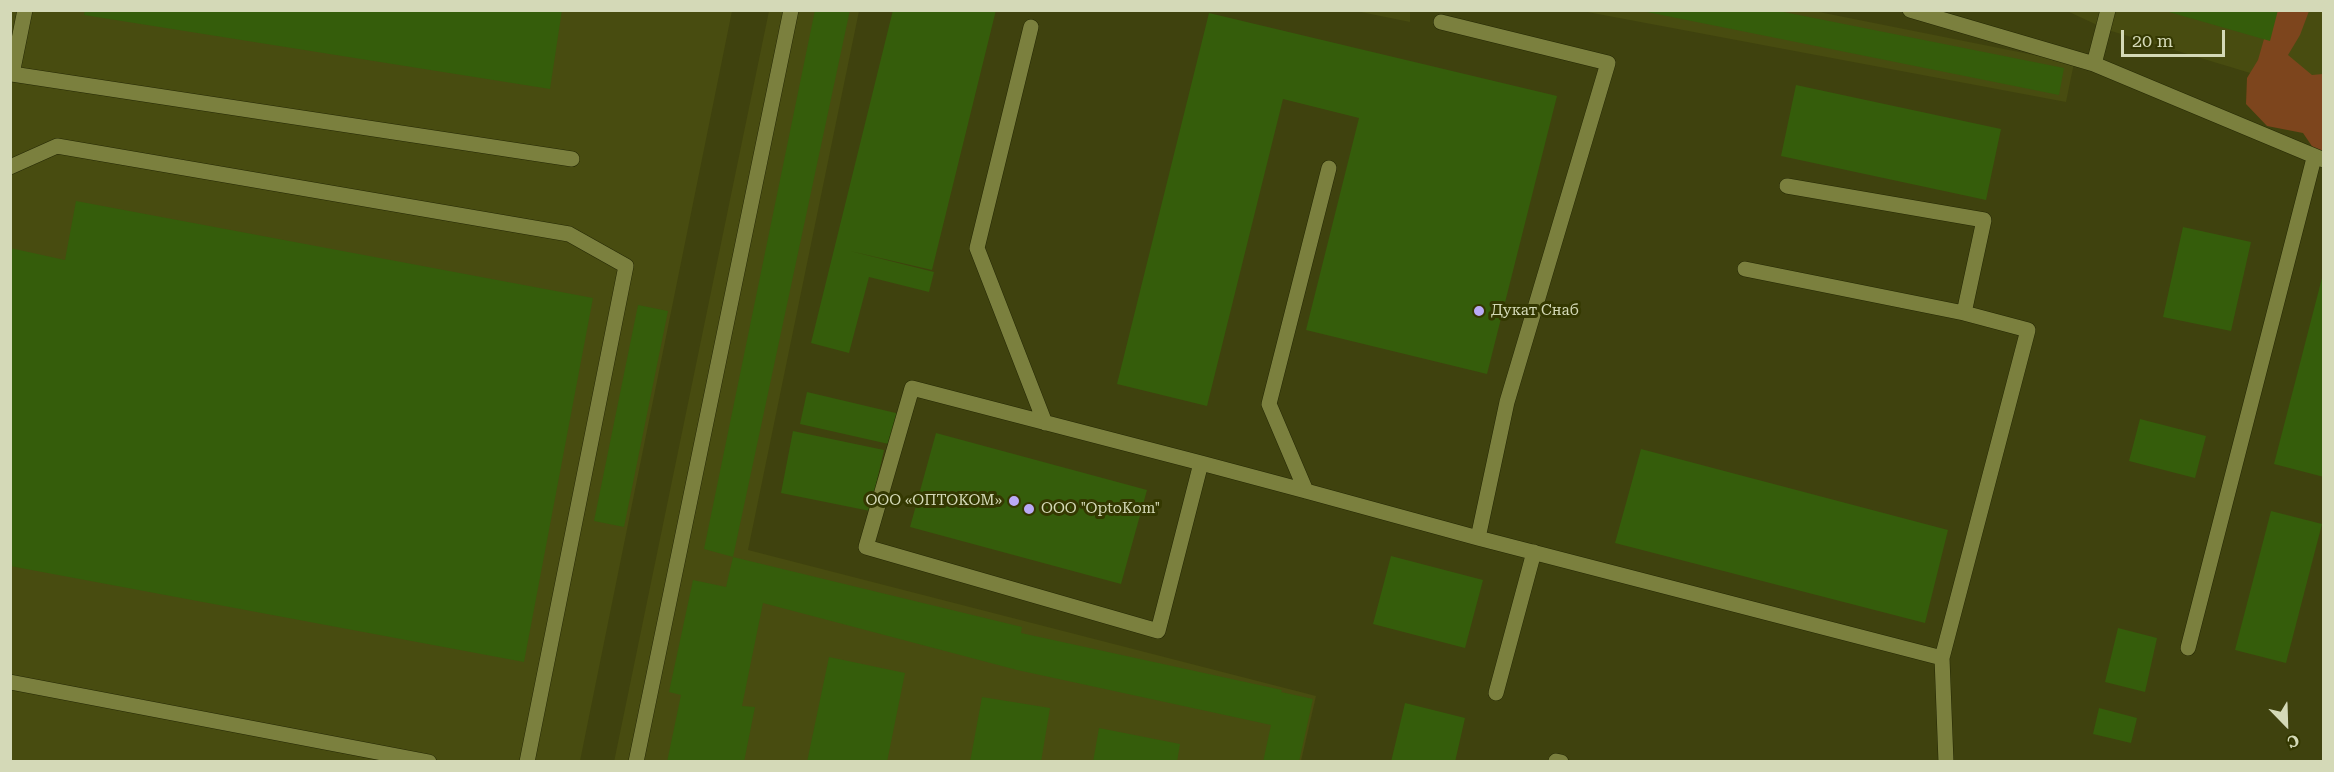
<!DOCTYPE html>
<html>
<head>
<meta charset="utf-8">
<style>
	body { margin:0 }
	#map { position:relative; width:2334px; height:772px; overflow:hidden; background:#3f420e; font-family:"Roboto Serif",serif }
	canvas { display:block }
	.frame { position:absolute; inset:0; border:12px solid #d4d9b7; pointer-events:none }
	.north { position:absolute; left:2256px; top:694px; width:60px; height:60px; -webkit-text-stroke:4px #343801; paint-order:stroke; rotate:157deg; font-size:16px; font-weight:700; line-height:24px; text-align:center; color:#d4d9b7 }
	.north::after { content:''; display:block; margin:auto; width:21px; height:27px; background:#d4d9b7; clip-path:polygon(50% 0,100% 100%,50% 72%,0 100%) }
	.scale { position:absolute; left:2121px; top:30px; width:104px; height:27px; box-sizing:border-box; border:3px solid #d4d9b7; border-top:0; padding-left:8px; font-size:18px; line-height:21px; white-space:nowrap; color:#d4d9b7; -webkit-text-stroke:4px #343801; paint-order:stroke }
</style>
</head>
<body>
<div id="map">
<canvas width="2334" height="772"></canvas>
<div class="frame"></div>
<div class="north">С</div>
<div class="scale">20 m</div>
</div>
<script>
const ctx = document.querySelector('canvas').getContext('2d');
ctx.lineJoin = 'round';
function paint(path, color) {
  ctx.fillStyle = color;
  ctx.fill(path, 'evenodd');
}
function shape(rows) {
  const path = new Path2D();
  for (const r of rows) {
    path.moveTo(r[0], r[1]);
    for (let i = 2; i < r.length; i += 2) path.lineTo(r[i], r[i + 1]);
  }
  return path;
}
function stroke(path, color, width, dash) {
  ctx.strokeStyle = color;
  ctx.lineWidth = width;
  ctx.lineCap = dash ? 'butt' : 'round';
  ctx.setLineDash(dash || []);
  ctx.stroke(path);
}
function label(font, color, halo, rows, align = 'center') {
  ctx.font = font + ' "Roboto Serif",serif';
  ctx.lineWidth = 6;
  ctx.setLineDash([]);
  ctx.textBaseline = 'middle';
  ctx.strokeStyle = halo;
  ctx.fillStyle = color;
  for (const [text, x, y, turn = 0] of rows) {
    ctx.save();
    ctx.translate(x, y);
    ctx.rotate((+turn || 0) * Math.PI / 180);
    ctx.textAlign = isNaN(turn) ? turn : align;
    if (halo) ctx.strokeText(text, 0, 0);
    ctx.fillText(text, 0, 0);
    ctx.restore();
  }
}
const built = shape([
	[10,11,732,11,580,761,11,761],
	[769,11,859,11,748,550,1316,696,1301,761,614,762],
	[1356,11,1410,11,1410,22],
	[1582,11,1814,11,2074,63,2066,102],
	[2067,11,2323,11,2323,95,2108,30]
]);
const green = shape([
	[2272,11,2309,11,2300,35,2288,55,2312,75,2323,74,2323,159,2320,158,2303,133,2267,126,2246,104,2247,78,2258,60]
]);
const building = shape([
	[85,10,562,10,550,89,84,15],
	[815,10,850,10,733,557,704,549],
	[893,10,996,10,932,270,850,251,934,272,929,292,869,277,849,353,811,343],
	[1637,10,1774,10,2064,68,2059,95],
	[2162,10,2278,10,2270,41],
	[1209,13,1557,96,1487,374,1306,330,1359,118,1283,99,1207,406,1117,384],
	[1796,85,2001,129,1986,200,1781,156],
	[76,201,593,298,524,662,10,566,10,248,65,260],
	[2183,227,2251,242,2231,331,2163,317],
	[2323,274,2324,274,2324,477,2274,464],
	[638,305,668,311,624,527,594,521],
	[807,392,900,414,893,445,800,424],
	[2140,419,2206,436,2195,478,2129,461],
	[793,431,884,450,870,511,781,493],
	[936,433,1147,490,1121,584,910,527],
	[1641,449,1948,530,1925,623,1615,543],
	[2271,511,2322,524,2286,663,2235,650],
	[1391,556,1483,580,1465,648,1373,624],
	[733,557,1022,627,1021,633,1282,690,1281,692,1313,699,1299,762,1263,762,1271,725,1017,670,763,603,742,706,755,707,744,762,667,762,681,695,669,692,693,580,726,587],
	[2118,628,2157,638,2145,692,2105,682],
	[829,657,905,673,887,762,807,762],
	[982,697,1050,708,1041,762,970,762],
	[1405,703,1465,718,1455,762,1391,762],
	[2099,708,2137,718,2131,743,2093,734],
	[1099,728,1180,744,1177,762,1093,762]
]);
const minor = shape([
	[25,10,12,74,572,159],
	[1910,10,2094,64,2324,160],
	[1441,22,1608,63,1507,402,1478,538],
	[1031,27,977,248,1045,423],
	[2094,64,2108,10],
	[10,167,57,146,569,234,626,266,527,762],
	[1787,186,1984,220,1964,313],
	[1745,269,1964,313,2028,330,1942,658,1946,762],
	[1201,463,1158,631,866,547,912,388,1201,463,1306,491,1478,538,1942,658],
	[1306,491,1269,404,1329,168],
	[2188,648,2314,158],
	[10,682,429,762],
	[1496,693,1534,552],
	[1556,761,1561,762],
	[636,762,791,10]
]);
const markers = [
	[1479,311,6,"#baaaf6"],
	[1014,501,6,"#baaaf6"],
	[1029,509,6,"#baaaf6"]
];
const poiNames = [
	["Дукат Снаб",1491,311],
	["ООО «ОПТОКОМ»",1002,501,"right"],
	["OOO \"OptoKom\"",1041,509]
];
paint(built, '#484c10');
paint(green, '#7d451d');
paint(building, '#355d0b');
stroke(minor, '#252804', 16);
stroke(minor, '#7b803e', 15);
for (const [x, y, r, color] of markers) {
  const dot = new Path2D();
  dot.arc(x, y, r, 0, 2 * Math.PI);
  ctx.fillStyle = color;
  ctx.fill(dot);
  stroke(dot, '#343801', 2);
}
label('15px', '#d4d9b7', '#343801', poiNames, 'left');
</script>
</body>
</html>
